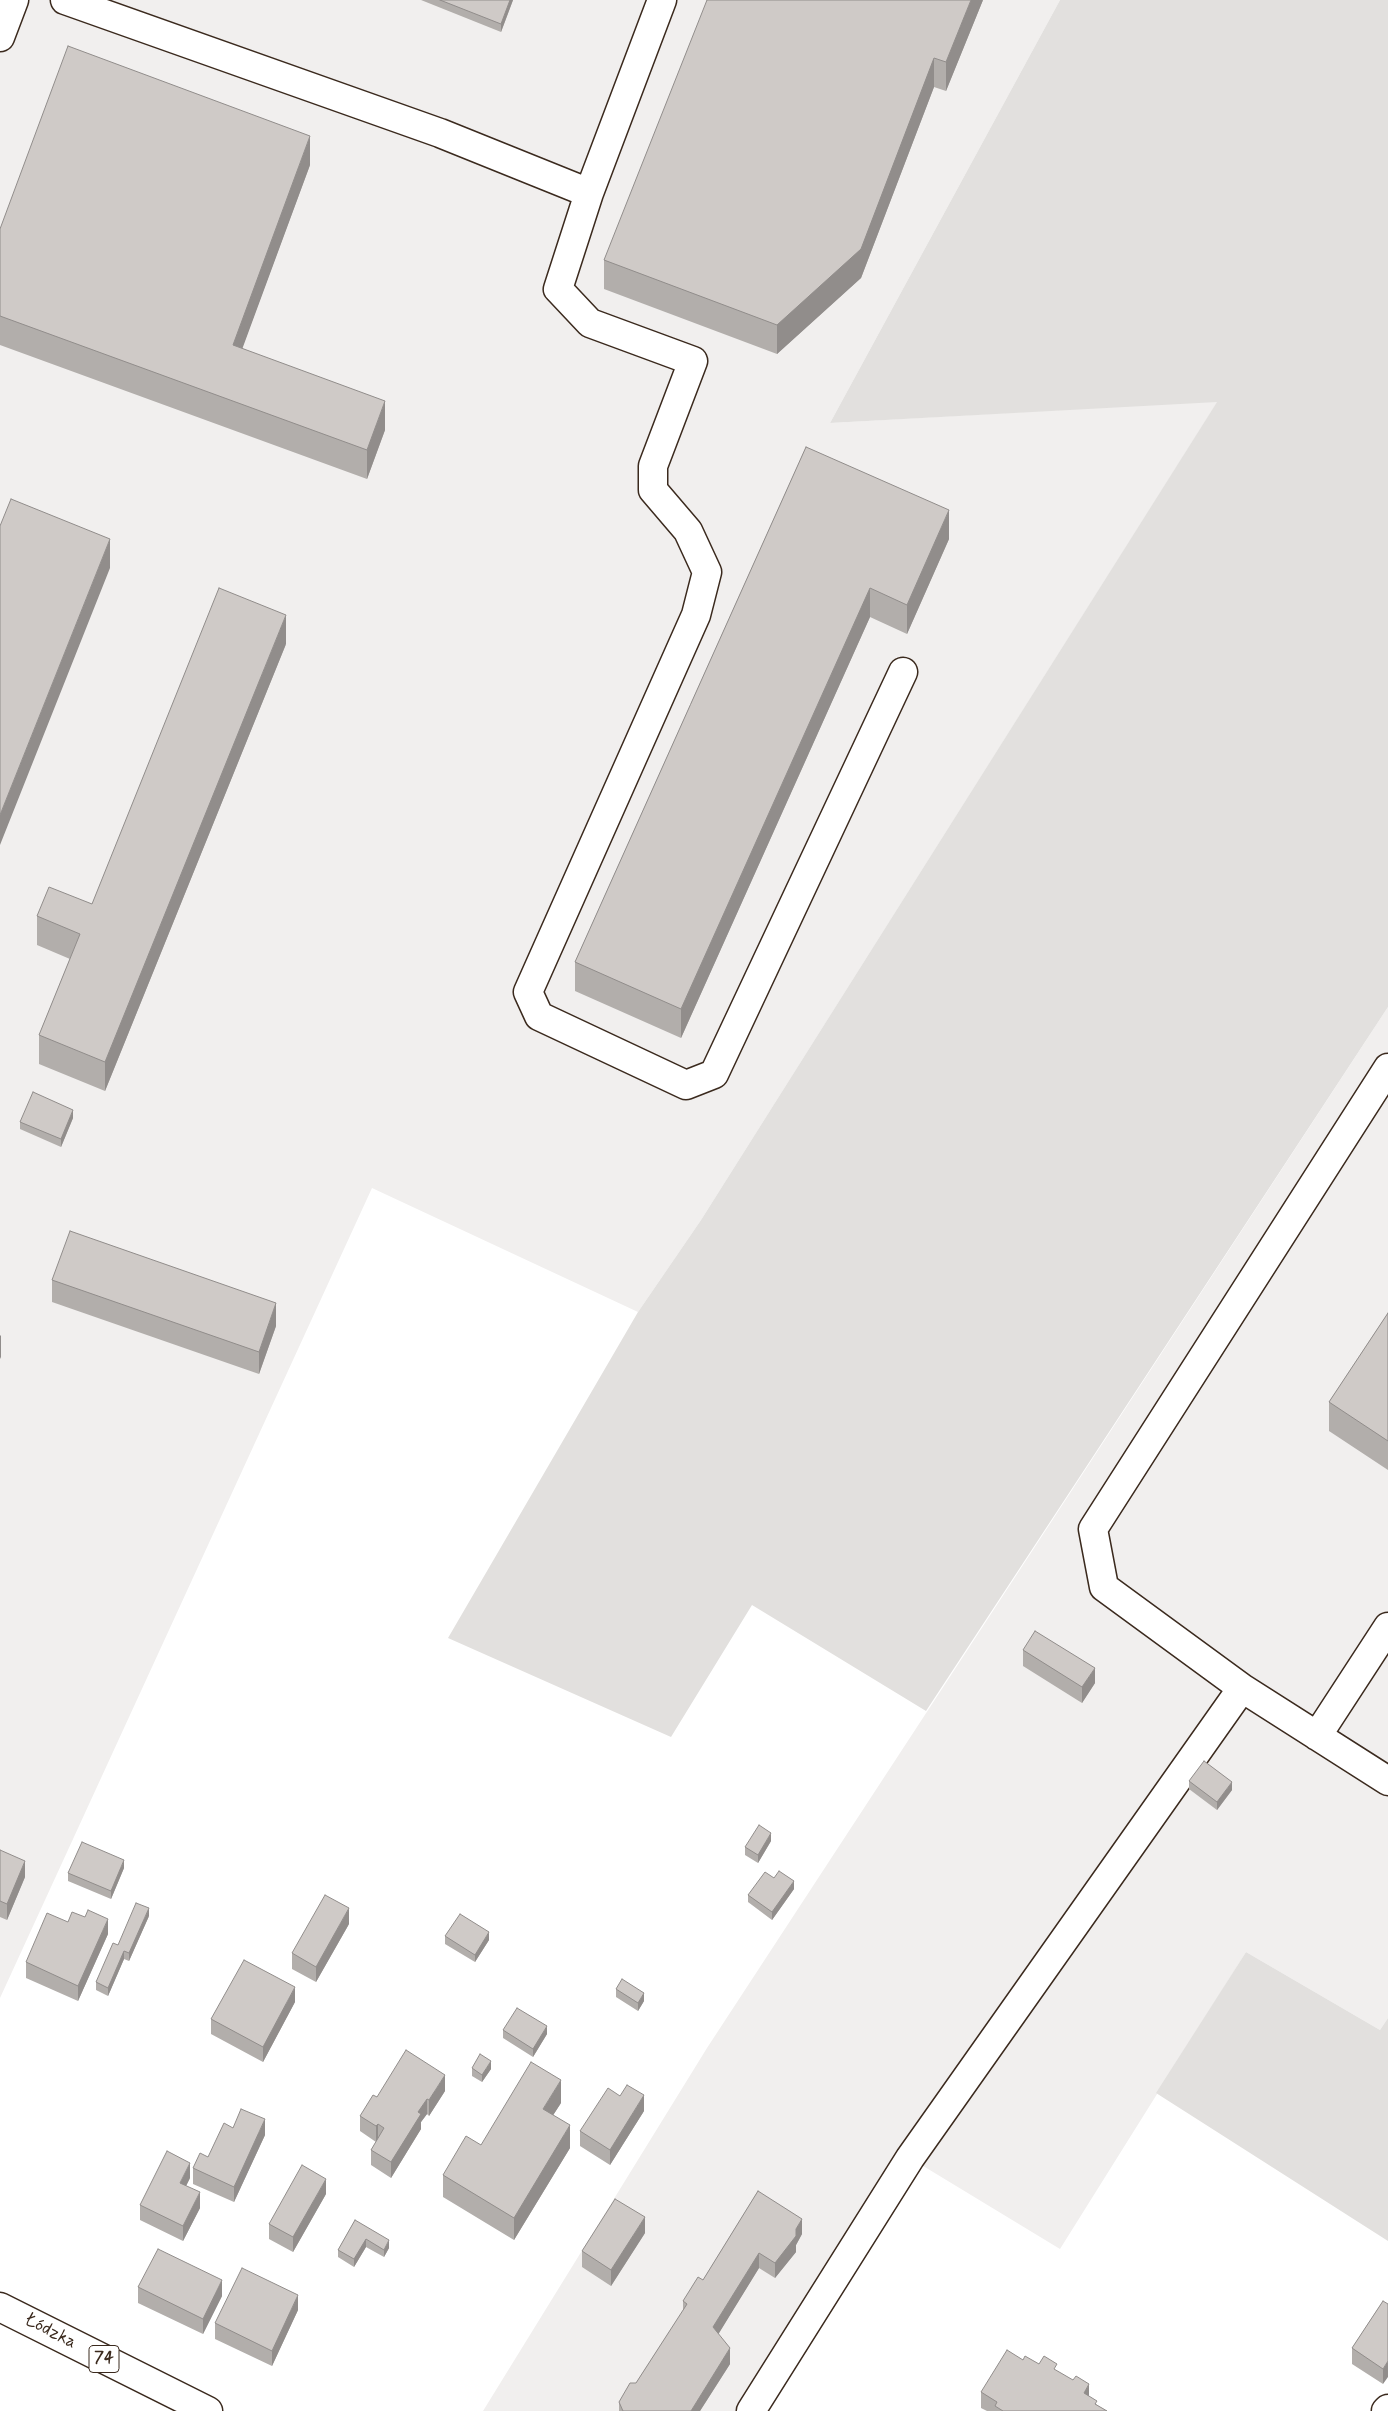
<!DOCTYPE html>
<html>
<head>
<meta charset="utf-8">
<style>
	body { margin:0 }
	canvas { display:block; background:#fff }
</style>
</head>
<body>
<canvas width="1388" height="2411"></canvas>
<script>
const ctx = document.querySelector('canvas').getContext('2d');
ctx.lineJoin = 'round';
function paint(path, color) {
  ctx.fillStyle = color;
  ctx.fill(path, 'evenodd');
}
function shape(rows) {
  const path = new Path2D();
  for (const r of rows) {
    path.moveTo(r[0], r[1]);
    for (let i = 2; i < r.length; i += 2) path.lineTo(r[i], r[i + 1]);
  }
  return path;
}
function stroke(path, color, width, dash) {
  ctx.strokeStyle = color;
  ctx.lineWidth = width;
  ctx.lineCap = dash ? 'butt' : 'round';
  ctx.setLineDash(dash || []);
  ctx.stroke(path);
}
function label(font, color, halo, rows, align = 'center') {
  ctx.font = font + ' Mynerve,sans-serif';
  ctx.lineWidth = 4;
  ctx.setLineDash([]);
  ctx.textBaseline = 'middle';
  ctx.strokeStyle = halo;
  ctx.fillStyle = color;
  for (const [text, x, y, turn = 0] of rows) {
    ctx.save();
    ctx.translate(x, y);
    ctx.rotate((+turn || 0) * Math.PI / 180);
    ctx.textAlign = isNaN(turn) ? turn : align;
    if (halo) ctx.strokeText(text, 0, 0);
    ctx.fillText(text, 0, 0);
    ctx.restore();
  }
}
const built = shape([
	[0,0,1060,0,830,423,1218,401,701,1220,638,1312,372,1188,0,1998],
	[1388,1007,1388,2018,1380,2030,1246,1952,1060,2249,910,2158,751,2411,483,2411,707,2048]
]);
const green = shape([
	[1060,0,1388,0,1388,1007,926,1711,752,1605,671,1737,448,1638,638,1312,701,1220,1217,402,830,423],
	[1246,1952,1380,2030,1388,2018,1388,2241,1156,2093]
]);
const minor = shape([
	[65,0,440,133,589,193,558,289,590,323,693,361,653,466,653,490,688,531,707,572,696,615,528,992,539,1016,686,1085,714,1074,903,672],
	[0,37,14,0],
	[589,193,662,0],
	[1242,1688,1388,1781],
	[1317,1736,1388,1627],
	[751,2411,910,2158,1242,1688,1104,1587,1093,1529,1388,1068],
	[1386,2411,1388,2409]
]);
const major = shape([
	[0,2307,208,2411]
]);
const wall = shape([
	[421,0,513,0,501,32],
	[983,0,946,91,934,87,861,278,777,354,604,289,604,260],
	[310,165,242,348,385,430,367,479,0,345,0,229],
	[806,447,949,539,907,634,870,617,681,1038,575,991,575,962],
	[286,644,105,1091,39,1064,39,1035,70,959,37,945,37,916,92,904],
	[73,1118,61,1147,20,1129,20,1122],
	[52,1280,276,1326,259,1374,52,1302],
	[1388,1313,1388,1470,1329,1431,1329,1402],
	[1023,1650,1095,1683,1082,1703,1023,1666],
	[1189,1781,1232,1790,1217,1810,1189,1789],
	[771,1841,758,1863,745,1855,745,1847],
	[0,1850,25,1877,7,1920,0,1917],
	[124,1868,111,1899,68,1881,68,1873],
	[774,1878,794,1889,772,1920,748,1902,748,1895],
	[149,1916,129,1961,124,1959,108,1996,96,1990,96,1982,118,1945],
	[68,1922,108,1934,78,2001,26,1978,26,1962],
	[349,1924,316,1982,292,1969,292,1953],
	[445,1936,489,1940,475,1962,445,1944],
	[616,1989,644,2001,638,2011,616,1997],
	[295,2002,263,2062,211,2034,211,2019],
	[503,2030,547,2034,533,2057,503,2038],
	[472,2068,491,2069,482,2082,472,2076],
	[445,2091,429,2116,427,2114,421,2122,421,2129,391,2178,371,2165,371,2150,376,2142,360,2131,360,2116,377,2097],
	[561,2103,553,2115,570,2148,514,2240,443,2197,443,2175,481,2145],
	[644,2111,610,2165,580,2146,580,2131],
	[233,2128,265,2135,234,2202,193,2184,193,2168,208,2157],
	[190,2178,186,2186,200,2208,183,2241,140,2220,140,2205],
	[758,2191,802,2234,796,2245,796,2252,775,2278,759,2268,718,2334,730,2364,700,2411,619,2411,619,2402,636,2383,683,2311,683,2301,703,2280],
	[326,2194,293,2252,269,2239,269,2224],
	[355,2220,389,2248,384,2257,366,2247,354,2267,338,2257,338,2250],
	[645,2233,611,2286,582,2267,582,2251],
	[138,2287,222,2296,203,2334,138,2303],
	[1383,2301,1383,2384,1352,2364,1352,2348],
	[298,2310,272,2366,215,2339,215,2323],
	[1023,2360,1057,2371,1089,2396,1097,2405,1107,2411,987,2411,981,2408,981,2392]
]);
const shadedWall = shape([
	[510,0,513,0,501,32,501,24],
	[971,0,983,0,946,91,946,62],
	[934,58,934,87,861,278,777,354,777,325],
	[310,136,310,165,233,374,233,345],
	[385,401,385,430,367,479,367,450],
	[949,510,949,539,907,634,907,605],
	[110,539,110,568,0,845,0,815],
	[870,588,870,617,681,1038,681,1009],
	[286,615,286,644,105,1091,105,1062],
	[73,1110,73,1118,61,1147,61,1139],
	[276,1303,276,1326,259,1374,259,1352],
	[1,1335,1,1357,0,1359,0,1336],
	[1095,1668,1095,1683,1082,1703,1082,1687],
	[1232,1782,1232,1790,1217,1810,1217,1802],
	[771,1833,771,1841,758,1863,758,1855],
	[124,1860,124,1868,111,1899,111,1891],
	[25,1861,25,1877,7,1920,7,1904],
	[794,1881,794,1889,772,1920,772,1912],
	[149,1908,149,1916,129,1961,129,1953],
	[349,1908,349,1924,316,1982,316,1967],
	[108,1919,108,1934,78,2001,78,1986],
	[489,1932,489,1940,475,1962,475,1955],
	[124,1951,124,1959,108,1996,108,1988],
	[295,1987,295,2002,263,2062,263,2047],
	[644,1993,644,2001,638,2011,638,2003],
	[547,2026,547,2034,533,2057,533,2049],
	[491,2061,491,2069,482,2082,482,2075],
	[445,2075,445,2091,429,2116,429,2100],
	[561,2080,561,2103,543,2131,543,2109],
	[644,2095,644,2111,610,2165,610,2150],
	[427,2099,427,2114,421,2122,421,2129,391,2178,391,2162,418,2112],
	[265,2119,265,2135,234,2202,234,2187],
	[378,2124,378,2139,376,2142,376,2126],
	[570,2125,570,2148,514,2240,514,2218],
	[190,2163,190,2178,180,2198,180,2183],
	[326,2179,326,2194,293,2252,293,2237],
	[200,2192,200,2208,183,2241,183,2226],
	[645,2217,645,2233,611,2286,611,2270],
	[802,2219,802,2234,796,2245,796,2252,775,2278,775,2263],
	[366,2239,366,2247,354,2267,354,2259],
	[389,2240,389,2248,384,2257,384,2250],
	[759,2253,759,2268,713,2343,713,2327],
	[222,2280,222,2296,203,2334,203,2319],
	[298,2295,298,2310,272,2366,272,2351],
	[730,2348,730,2364,700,2411,691,2411],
	[1388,2361,1388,2377,1383,2384,1383,2369],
	[1089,2384,1089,2400,1084,2393]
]);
const building = shape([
	[440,0,510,0,501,24,440,0],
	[707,0,971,0,946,62,934,58,861,249,777,325,604,260,707,0],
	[68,46,310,136,233,345,385,401,367,450,0,316,0,229,68,46],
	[806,447,949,510,907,605,870,588,681,1009,575,962,806,447],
	[11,499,110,539,0,815,0,526,11,499],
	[219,588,286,615,105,1062,39,1035,80,934,37,916,49,887,92,904,219,588],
	[33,1092,73,1110,61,1139,20,1122,33,1092],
	[70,1231,276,1303,259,1352,52,1280,70,1231],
	[1388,1313,1388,1441,1329,1402,1388,1313],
	[1035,1631,1095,1668,1082,1687,1023,1650,1035,1631],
	[1204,1761,1232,1782,1217,1802,1189,1781,1204,1761],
	[759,1825,771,1833,758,1855,745,1847,759,1825],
	[82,1842,124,1860,111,1891,68,1873,82,1842],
	[0,1850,25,1861,7,1904,0,1901,0,1850],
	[779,1871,794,1881,772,1912,748,1895,765,1872,774,1878,779,1871],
	[325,1895,349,1908,316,1967,292,1953,325,1895],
	[136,1903,149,1908,129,1953,124,1951,108,1988,96,1982,113,1943,118,1945,136,1903],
	[88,1910,108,1919,78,1986,26,1962,47,1913,68,1922,72,1912,85,1917,88,1910],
	[460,1914,489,1932,475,1955,445,1936,460,1914],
	[244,1960,295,1987,263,2047,211,2019,244,1960],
	[622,1979,644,1993,638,2003,616,1989,622,1979],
	[517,2008,547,2026,533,2049,503,2030,517,2008],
	[406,2050,445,2075,429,2100,427,2099,418,2112,421,2114,391,2162,371,2150,384,2128,378,2124,376,2126,360,2116,373,2095,377,2097,406,2050],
	[480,2054,491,2061,482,2075,472,2068,480,2054],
	[531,2062,561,2080,543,2109,570,2125,514,2218,443,2175,466,2136,481,2145,531,2062],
	[627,2085,644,2095,610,2150,580,2131,608,2088,620,2096,627,2085],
	[241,2109,265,2119,234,2187,193,2168,200,2153,208,2157,224,2123,233,2128,241,2109],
	[167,2151,190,2163,180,2183,200,2192,183,2226,140,2205,167,2151],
	[302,2165,326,2179,293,2237,269,2224,302,2165],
	[758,2191,802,2219,796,2229,796,2236,775,2263,759,2253,713,2327,730,2348,691,2411,623,2411,619,2402,630,2383,636,2383,687,2304,683,2301,698,2277,703,2280,758,2191],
	[615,2199,645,2217,611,2270,582,2251,615,2199],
	[355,2220,389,2240,384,2250,366,2239,354,2259,338,2250,355,2220],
	[158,2249,222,2280,203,2319,138,2287,158,2249],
	[242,2268,298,2295,272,2351,215,2323,242,2268],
	[1383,2301,1388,2304,1388,2361,1383,2369,1352,2348,1383,2301],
	[1007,2350,1023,2360,1025,2356,1039,2364,1044,2356,1057,2364,1054,2369,1073,2380,1076,2376,1089,2384,1084,2393,1097,2401,1095,2404,1107,2411,1003,2411,995,2406,997,2402,981,2392,1007,2350]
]);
const shields = [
	[104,2359,30]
];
const shieldNames = [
	["74",104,2359]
];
const streetNames = [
	["Łódzka",50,2332,27]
];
paint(built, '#f1efee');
paint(green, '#e2e0de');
stroke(minor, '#3b2a1e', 31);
stroke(major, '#3b2a1e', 31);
stroke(minor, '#fff', 28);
stroke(major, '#fff', 28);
paint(wall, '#b2aeab');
paint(shadedWall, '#918d8b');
paint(building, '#cfcac7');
stroke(building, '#918d8b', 1);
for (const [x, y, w] of shields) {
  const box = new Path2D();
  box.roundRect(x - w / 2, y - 13.5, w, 27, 4);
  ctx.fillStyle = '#fff';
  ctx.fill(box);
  stroke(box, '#3b2a1e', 1);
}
label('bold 16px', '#3b2a1e', null, shieldNames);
label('18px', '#3b2a1e', '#fff', streetNames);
</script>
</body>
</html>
